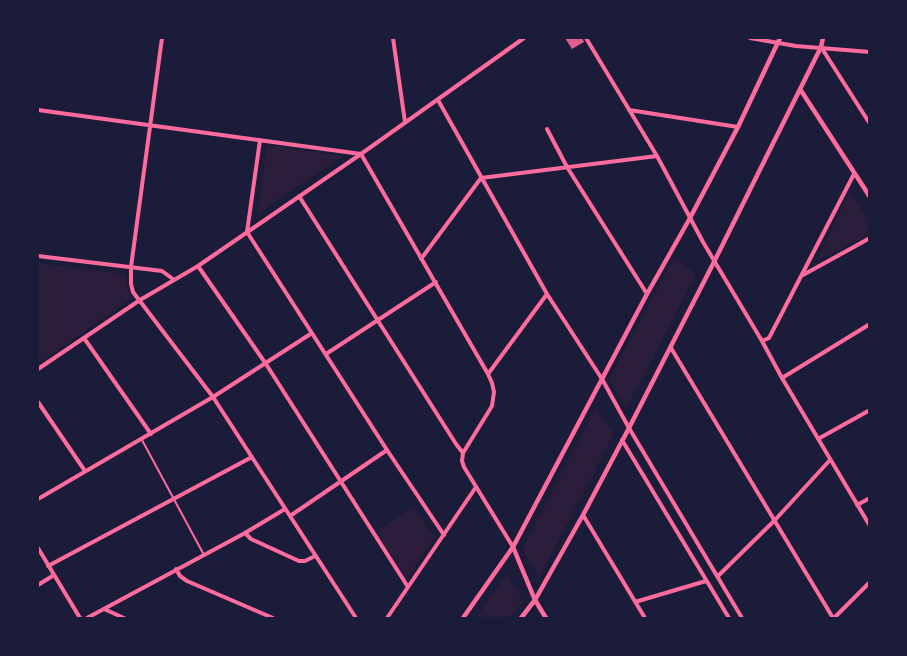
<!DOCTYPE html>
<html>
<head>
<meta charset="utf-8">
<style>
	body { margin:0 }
	#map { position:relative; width:907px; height:656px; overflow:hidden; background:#1b1b3a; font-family:Lato,sans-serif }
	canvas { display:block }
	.frame { position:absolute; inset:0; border:39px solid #1b1b3a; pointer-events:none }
</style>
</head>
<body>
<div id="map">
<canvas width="907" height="656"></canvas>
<div class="frame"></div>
</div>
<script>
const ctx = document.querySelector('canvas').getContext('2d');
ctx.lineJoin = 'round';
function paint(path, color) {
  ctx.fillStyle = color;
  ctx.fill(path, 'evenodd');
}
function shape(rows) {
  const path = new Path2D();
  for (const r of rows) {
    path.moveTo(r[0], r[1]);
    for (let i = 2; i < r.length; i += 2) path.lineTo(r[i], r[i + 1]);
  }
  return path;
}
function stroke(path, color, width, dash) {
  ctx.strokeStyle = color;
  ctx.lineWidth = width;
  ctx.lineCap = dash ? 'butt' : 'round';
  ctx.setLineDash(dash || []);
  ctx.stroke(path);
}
const green = shape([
	[267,145,343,156,258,213],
	[848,195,855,199,869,222,869,234,816,262],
	[674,258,696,274,626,409,609,379],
	[38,263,125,274,131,299,38,364],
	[595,408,614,434,539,578,522,550],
	[414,507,434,538,407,578,404,578,375,532],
	[507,573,523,601,510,618,476,618]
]);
const building = shape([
	[565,38,582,38,584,42,572,49]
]);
const service = shape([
	[142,440,204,555]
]);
const minor = shape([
	[162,38,131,267,131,284,133,292,213,397,356,618],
	[393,38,405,122],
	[586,38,657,156,703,242,762,341,782,378,870,526],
	[750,38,796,46,870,52],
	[821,47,870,124],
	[438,100,547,294,602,379,629,428,742,618],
	[38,110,361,154,488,374,492,383,494,392,492,406,463,453,462,461,464,467,513,547],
	[629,110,738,127],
	[547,129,567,167,647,294],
	[260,140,247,232,387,450,444,535],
	[299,196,456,444,463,453],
	[38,256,154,270,162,271,173,279],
	[421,259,481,178,657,156],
	[198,266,266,364,408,587],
	[803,275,870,238],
	[84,338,151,434],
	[762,341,769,338,854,174],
	[671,348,833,618],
	[326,354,436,282],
	[38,369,140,300,198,266,361,154,524,38],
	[488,374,547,294],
	[782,378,870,324],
	[38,402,85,471],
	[818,439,870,410],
	[622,440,729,618],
	[38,499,213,397,312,333],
	[857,505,870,498],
	[583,515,645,618],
	[290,516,387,450],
	[245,533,251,539,299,561,305,561,315,556],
	[38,548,80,618],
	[48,566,252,457],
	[176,569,180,576,187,581,273,618],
	[718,576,775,520,830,460],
	[38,585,54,575],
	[635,602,706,581],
	[104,609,124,618],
	[87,618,245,533,285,509],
	[387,618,476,487],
	[834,618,870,582]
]);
const tertiary = shape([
	[800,89,870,197],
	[513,547,535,600,546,618],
	[463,618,513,547,647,294,690,218,738,127,780,38],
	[521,618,535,600,583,515,629,428,714,262,821,47,823,38]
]);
paint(green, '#2a1e3b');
paint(building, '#dd5f8e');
stroke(service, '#ff6b9d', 2);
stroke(minor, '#ff6b9d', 4);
stroke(tertiary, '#ff6b9d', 4.5);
</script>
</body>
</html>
